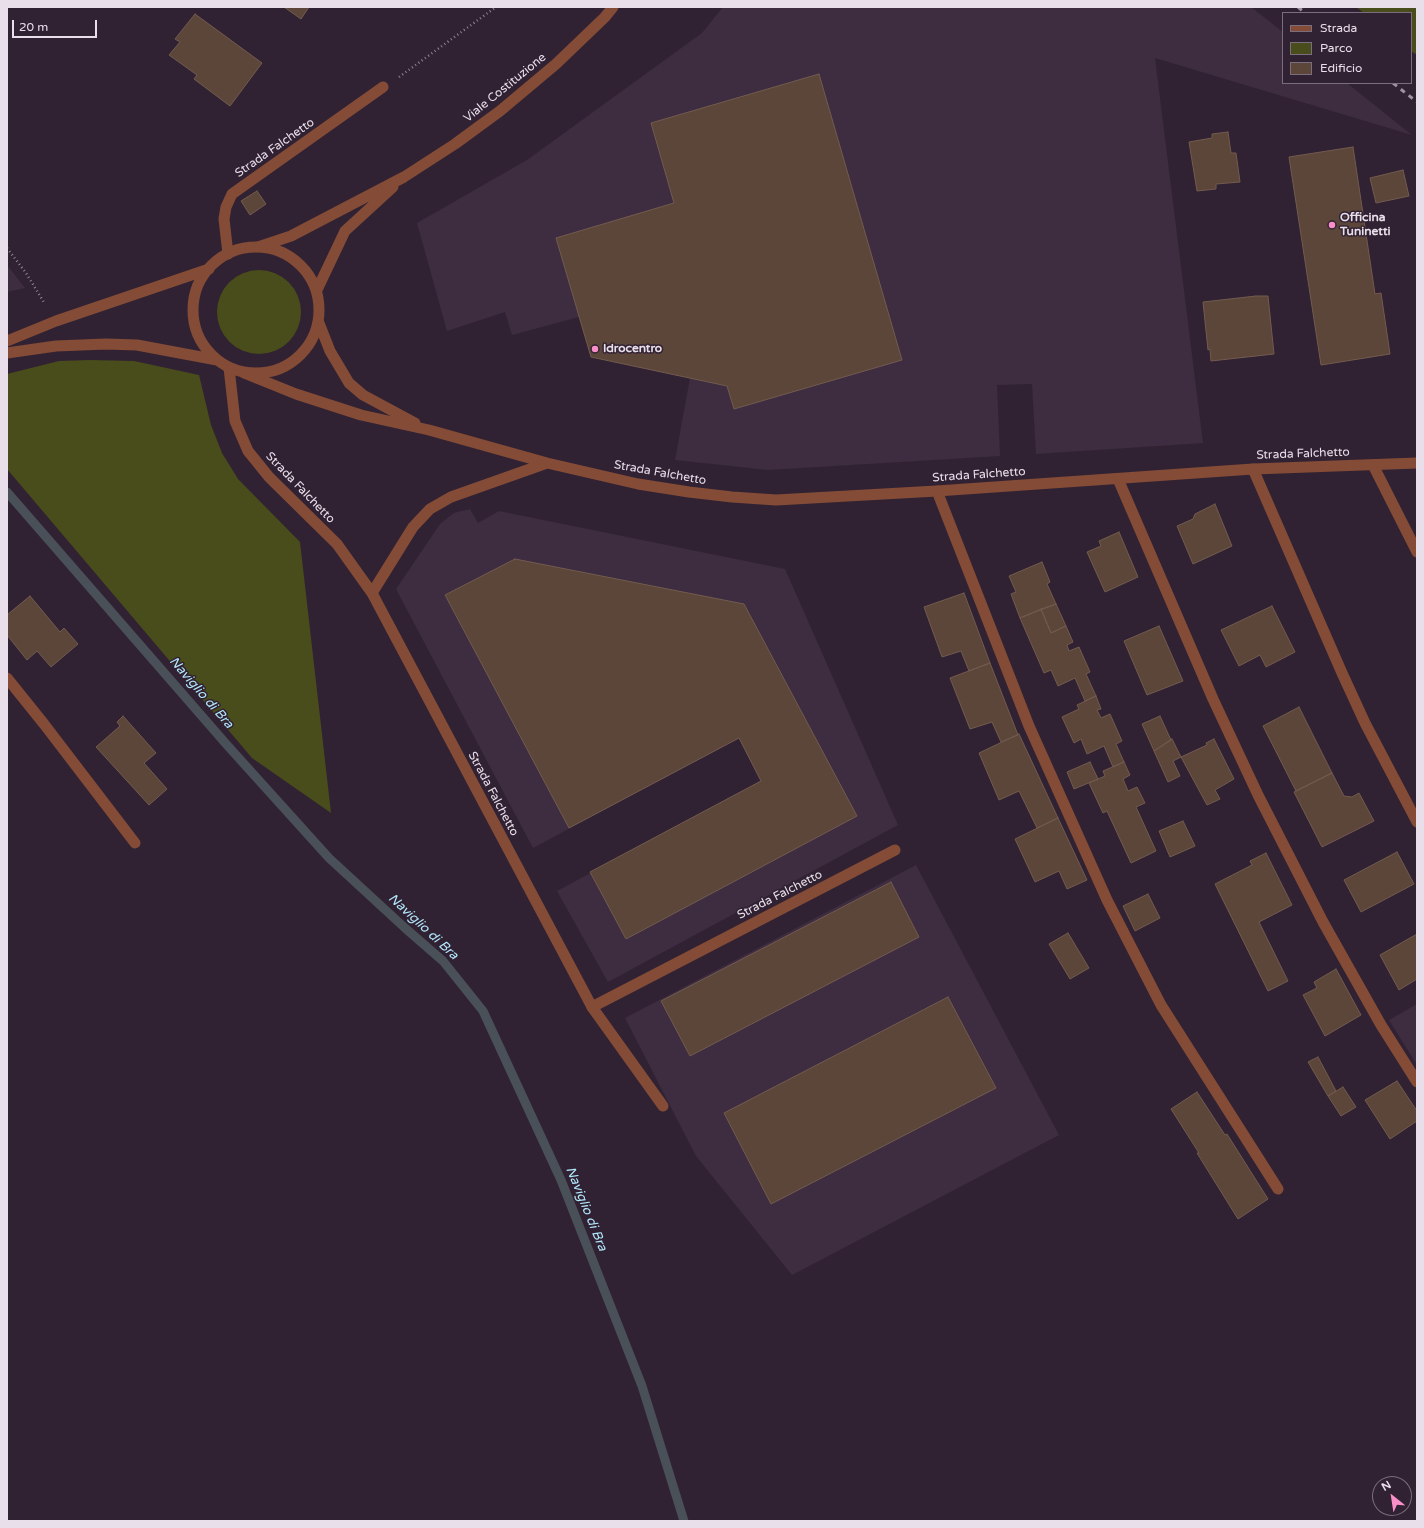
<!DOCTYPE html>
<html>
<head>
<meta charset="utf-8">
<style>
	body { margin:0 }
	#map { position:relative; width:1424px; height:1528px; overflow:hidden; background:#312233; font-family:"Varela Round",sans-serif }
	canvas { display:block }
	.frame { position:absolute; inset:0; border:8px solid #e9dfea; pointer-events:none }
	.legend { position:absolute; left:1282px; top:12px; width:130px; height:72px; box-sizing:border-box; background:#312233; border:1px solid #7b6e7c; margin:0; padding:5px 7px; list-style:none; font-size:12px; color:#e9dfea }
	.legend li { display:flex; align-items:center; gap:8px; height:20px }
	.legend b { width:20px; border:1px solid #7b6e7c }
	.north { position:absolute; left:1372px; top:1476px; width:40px; height:40px; box-sizing:border-box; background:#312233; border:1px solid #7b6e7c; border-radius:50%; rotate:330deg; font-size:11px; font-weight:700; line-height:16px; text-align:center; color:#e9dfea }
	.north::after { content:''; display:block; margin:auto; width:14px; height:18px; background:#f98fc8; clip-path:polygon(50% 0,100% 100%,50% 72%,0 100%) }
	.scale { position:absolute; left:12px; top:20px; width:85px; height:18px; box-sizing:border-box; border:2px solid #e9dfea; border-top:0; padding-left:5px; font-size:12px; line-height:14px; white-space:nowrap; color:#e9dfea; -webkit-text-stroke:3px #312233; paint-order:stroke }
</style>
</head>
<body>
<div id="map">
<canvas width="1424" height="1528"></canvas>
<div class="frame"></div>
<ul class="legend">
<li><b style="height:5px;background:#844c36"></b>Strada</li>
<li><b style="height:11px;background:#484d1b"></b>Parco</li>
<li><b style="height:11px;background:#5c4539"></b>Edificio</li>
</ul>
<div class="north">N</div>
<div class="scale">20 m</div>
</div>
<script>
const ctx = document.querySelector('canvas').getContext('2d');
ctx.lineJoin = 'round';
function paint(path, color) {
  ctx.fillStyle = color;
  ctx.fill(path, 'evenodd');
}
function shape(rows) {
  const path = new Path2D();
  for (const r of rows) {
    if (r.length === 3) {
      path.moveTo(r[0] + r[2], r[1]);
      path.arc(r[0], r[1], r[2], 0, 2 * Math.PI);
      continue;
    }
    path.moveTo(r[0], r[1]);
    for (let i = 2; i < r.length; i += 2) path.lineTo(r[i], r[i + 1]);
  }
  return path;
}
function stroke(path, color, width, dash) {
  ctx.strokeStyle = color;
  ctx.lineWidth = width;
  ctx.lineCap = dash ? 'butt' : 'round';
  ctx.setLineDash(dash || []);
  ctx.stroke(path);
}
function label(font, color, halo, rows, align = 'center') {
  ctx.font = font + ' "Varela Round",sans-serif';
  ctx.lineWidth = 3;
  ctx.setLineDash([]);
  ctx.textBaseline = 'middle';
  ctx.strokeStyle = halo;
  ctx.fillStyle = color;
  for (const [text, x, y, turn = 0] of rows) {
    ctx.save();
    ctx.translate(x, y);
    ctx.rotate((+turn || 0) * Math.PI / 180);
    ctx.textAlign = isNaN(turn) ? turn : align;
    if (halo) ctx.strokeText(text, 0, 0);
    ctx.fillText(text, 0, 0);
    ctx.restore();
  }
}
const built = shape([
	[723,7,1251,7,1283,32,1283,83,1347,83,1412,135,1155,58,1203,443,1036,454,1032,384,997,385,1000,456,768,470,675,460,690,378,591,357,579,317,512,335,505,312,447,331,417,223,527,160,702,33],
	[7,265,25,288,7,292],
	[470,509,478,523,499,511,785,569,898,825,608,982,557,891,761,781,739,738,533,848,396,589,440,524,454,513],
	[916,865,1059,1135,792,1275,696,1156,625,1018],
	[1417,1004,1417,1065,1389,1020]
]);
const green = shape([
	[1356,7,1417,7,1417,55,1411,51,1411,13,1364,13],
	[259,312,42],
	[90,360,134,361,199,375,211,425,222,453,238,479,300,542,331,813,252,758,7,469,7,374,59,361]
]);
const stream = shape([
	[7,492,227,745,329,858,405,928,443,961,483,1011,561,1180,642,1386,684,1521]
]);
const building = shape([
	[284,7,309,7,301,19,284,7],
	[195,14,262,63,230,106,194,79,197,75,169,55,180,42,175,39,195,14],
	[819,74,902,360,734,409,727,386,591,357,556,238,674,203,651,123,819,74],
	[1228,132,1231,153,1236,153,1240,182,1216,184,1216,189,1197,191,1189,142,1212,138,1212,134,1228,132],
	[1353,147,1375,294,1381,293,1390,354,1321,365,1289,157,1353,147],
	[1403,170,1409,196,1376,203,1370,178,1403,170],
	[257,191,266,204,250,215,241,201,257,191],
	[1256,296,1268,296,1274,354,1211,361,1210,349,1208,350,1203,302,1256,296],
	[1215,504,1232,546,1193,564,1177,526,1193,519,1195,514,1215,504],
	[1119,532,1138,577,1105,592,1087,552,1101,546,1099,541,1119,532],
	[515,559,744,604,857,816,626,939,590,872,761,781,739,738,569,828,445,595,515,559],
	[1042,562,1050,582,1047,584,1056,604,1020,618,1011,594,1016,592,1009,576,1042,562],
	[964,593,990,663,969,671,961,651,942,657,924,607,964,593],
	[30,596,60,632,64,628,78,644,51,667,37,651,27,660,7,635,7,615,30,596],
	[1056,604,1066,626,1051,633,1041,609,1056,604],
	[1272,606,1295,652,1266,667,1260,655,1239,666,1221,630,1272,606],
	[1041,609,1051,633,1066,626,1073,642,1067,645,1069,651,1079,647,1090,672,1086,674,1096,696,1085,701,1075,678,1058,686,1051,670,1044,673,1020,618,1041,609],
	[1159,626,1183,681,1147,695,1124,641,1159,626],
	[990,663,1018,735,1001,742,992,722,970,729,950,678,990,663],
	[1096,696,1101,709,1097,710,1101,718,1110,714,1122,741,1116,744,1124,762,1113,767,1104,746,1087,754,1081,739,1074,743,1062,717,1079,709,1077,705,1096,696],
	[1299,707,1332,773,1296,791,1263,726,1299,707],
	[123,716,156,753,144,763,167,789,149,805,96,747,120,726,117,722,123,716],
	[1160,716,1171,740,1154,751,1142,724,1160,716],
	[1019,734,1058,818,1037,828,1019,791,999,800,979,753,1019,734],
	[1172,739,1181,757,1173,761,1180,776,1168,782,1154,751,1172,739],
	[1214,739,1234,779,1215,790,1220,799,1207,805,1181,757,1207,745,1206,743,1214,739],
	[1090,762,1098,779,1074,789,1067,772,1090,762],
	[1124,762,1130,775,1123,779,1128,791,1137,787,1145,803,1136,807,1156,851,1131,863,1107,811,1103,813,1089,783,1105,776,1103,771,1124,762],
	[1332,773,1344,796,1352,797,1359,793,1374,821,1322,847,1294,792,1332,773],
	[1058,818,1087,880,1067,889,1059,871,1035,882,1015,839,1058,818],
	[1183,821,1195,846,1170,857,1159,831,1183,821],
	[1397,852,1414,884,1361,912,1344,880,1397,852],
	[1266,853,1292,905,1259,922,1288,981,1268,991,1215,884,1252,865,1250,861,1266,853],
	[891,882,919,937,690,1056,661,1001,891,882],
	[1148,894,1160,918,1135,931,1123,906,1148,894],
	[1068,933,1089,968,1070,979,1049,944,1068,933],
	[1417,934,1417,979,1399,990,1380,955,1417,934],
	[1336,969,1361,1015,1325,1036,1303,995,1317,988,1314,982,1336,969],
	[948,997,996,1088,771,1204,724,1113,948,997],
	[1318,1057,1336,1091,1328,1096,1308,1062,1318,1057],
	[1397,1081,1417,1111,1417,1121,1390,1139,1365,1100,1397,1081],
	[1343,1087,1356,1107,1341,1116,1328,1096,1343,1087],
	[1197,1092,1225,1135,1227,1134,1268,1199,1238,1219,1197,1153,1199,1153,1171,1109,1197,1092]
]);
const path = shape([
	[399,77,496,7],
	[7,248,26,273,45,304]
]);
const service = shape([
	[228,254,224,219,226,207,232,194,383,87],
	[1373,465,1417,552],
	[1253,469,1342,673,1365,723,1417,822],
	[1118,479,1213,699,1258,795,1323,922,1381,1025,1417,1082],
	[937,491,1029,726,1107,900,1161,1005,1278,1189],
	[7,678,44,724,135,843],
	[592,1007,895,850]
]);
const minor = shape([
	[319,323,330,351,349,383,363,395,415,423],
	[229,368,235,421,248,451,269,477,337,544,372,593,592,1007,663,1106],
	[244,373,296,394,361,415,429,430,547,463,638,484,689,492,732,497,776,500,937,491,1253,469,1417,463],
	[372,593,413,527,430,509,451,497,547,463]
]);
const tertiary = shape([
	[256,310,63],
	[258,247,291,236,404,177,455,144,500,111,556,64,605,17,613,7],
	[317,290,345,231,393,187],
	[7,341,56,321,209,269],
	[7,353,56,346,106,344,137,345,217,360]
]);
const rail = shape([
	[1298,7,1305,13],
	[1393,83,1417,102]
]);
const markers = [
	[1332,225,4,"#f98fc8"],
	[595,349,4,"#f98fc8"]
];
const streetNames = [
	["Viale Costituzione",505,88,-39],
	["Strada Falchetto",275,148,-35],
	["Strada Falchetto",1303,454,-2],
	["Strada Falchetto",660,473,10],
	["Strada Falchetto",979,475,-4],
	["Strada Falchetto",300,488,46],
	["Strada Falchetto",493,794,62],
	["Strada Falchetto",780,895,-27]
];
const poiNames = [
	["Officina",1340,218],
	["Tuninetti",1340,232],
	["Idrocentro",603,349]
];
const waterNames = [
	["Naviglio di Bra",201,693,49],
	["Naviglio di Bra",423,927,43],
	["Naviglio di Bra",586,1209,68]
];
paint(built, '#3e2c41');
paint(green, '#484d1b');
stroke(stream, '#495057', 9);
paint(building, '#5c4539');
stroke(building, '#725b4e', 1);
stroke(path, '#908391', 2.5, [1, 3]);
stroke(service, '#844c36', 11);
stroke(minor, '#844c36', 11);
stroke(tertiary, '#844c36', 11);
stroke(rail, '#9e92a0', 3, [5, 5]);
for (const [x, y, r, color] of markers) {
  const dot = new Path2D();
  dot.arc(x, y, r, 0, 2 * Math.PI);
  ctx.fillStyle = color;
  ctx.fill(dot);
  stroke(dot, '#312233', 1.5);
}
label('12px', '#e9dfea', '#312233', streetNames);
label('bold 12px', '#e9dfea', '#312233', poiNames, 'left');
label('italic 13px', '#b2e8fc', '#312233', waterNames);
</script>
</body>
</html>
